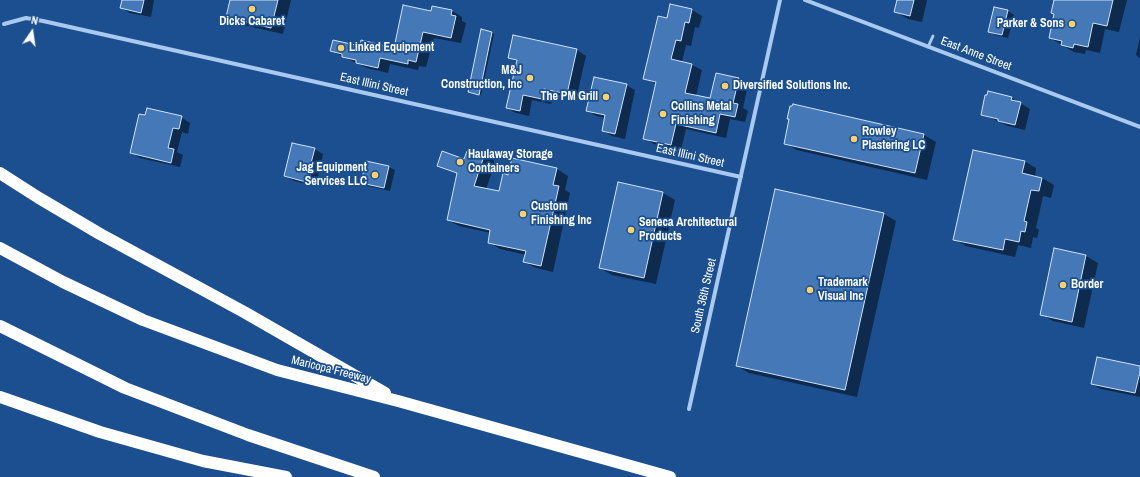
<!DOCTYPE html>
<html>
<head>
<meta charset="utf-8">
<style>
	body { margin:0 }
	#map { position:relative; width:1140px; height:477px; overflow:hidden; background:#1b4f8f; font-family:"Archivo Narrow",sans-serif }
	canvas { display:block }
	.north { position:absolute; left:12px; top:12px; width:40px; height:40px; -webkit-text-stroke:3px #1b4f8f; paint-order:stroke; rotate:13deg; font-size:11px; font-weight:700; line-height:16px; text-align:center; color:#fff }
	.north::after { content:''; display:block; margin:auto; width:14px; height:18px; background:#fff; clip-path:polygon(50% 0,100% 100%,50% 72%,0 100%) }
</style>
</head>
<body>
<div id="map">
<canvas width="1140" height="477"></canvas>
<div class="north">N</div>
</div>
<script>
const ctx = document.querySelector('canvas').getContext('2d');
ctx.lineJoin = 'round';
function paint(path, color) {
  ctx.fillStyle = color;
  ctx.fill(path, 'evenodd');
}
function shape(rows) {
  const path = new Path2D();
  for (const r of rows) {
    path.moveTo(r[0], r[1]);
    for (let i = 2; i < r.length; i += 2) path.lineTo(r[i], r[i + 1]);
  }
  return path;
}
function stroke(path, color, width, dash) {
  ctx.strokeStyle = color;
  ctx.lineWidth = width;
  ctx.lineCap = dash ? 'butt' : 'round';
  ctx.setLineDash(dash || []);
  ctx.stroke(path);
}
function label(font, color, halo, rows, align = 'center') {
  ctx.font = font + ' "Archivo Narrow",sans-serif';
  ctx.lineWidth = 3.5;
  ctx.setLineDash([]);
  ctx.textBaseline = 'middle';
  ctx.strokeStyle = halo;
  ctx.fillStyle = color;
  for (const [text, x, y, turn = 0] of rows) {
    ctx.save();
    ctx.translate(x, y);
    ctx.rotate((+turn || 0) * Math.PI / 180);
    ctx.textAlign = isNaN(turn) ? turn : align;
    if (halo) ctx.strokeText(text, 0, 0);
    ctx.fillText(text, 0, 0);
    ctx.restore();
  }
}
const shadow = shape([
	[123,0,154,0,151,17,130,13,121,8],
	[231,0,291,0,283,34,239,24,227,17],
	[898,0,927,0,922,22,908,19,896,12],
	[1055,0,1127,0,1119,32,1105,29,1100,53,1086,50,1085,54,1074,52,1050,38,1055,15,1052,13],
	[671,5,692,10,702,16,699,28,695,27,691,46,686,45,682,62,692,65,702,70,696,96,711,99,738,79,748,85,743,108,748,111,745,122,730,119,726,138,686,129,681,150,654,144,644,138,656,84,644,78,668,19],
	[433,7,452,11,462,17,462,21,466,23,461,43,434,38,426,67,419,66,418,70,390,64,388,73,367,68,331,51,360,47,395,49,432,12],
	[994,8,1008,11,1014,15,1008,38,995,35,989,31],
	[491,33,494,34,481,95,472,93,469,92],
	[1140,37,1140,58,1136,55],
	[577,50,586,56,576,99,554,94,551,104,532,100,529,116,516,113,507,108,517,62,510,57],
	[626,85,635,90,625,139,612,136,603,131,606,118,596,116,587,110],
	[988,93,1012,98,1030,109,1025,130,1008,126,982,114],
	[181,117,190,123,188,134,182,132,177,152,183,155,180,167,140,158,131,152],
	[924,135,936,142,927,180,797,150,785,143],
	[314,149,323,154,316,186,294,181,285,176],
	[483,154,494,160,494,163,495,163,486,189,500,193,509,176,557,169,568,176,565,190,570,193,553,272,536,268,524,262,526,255,500,249,489,242,491,233,459,226,448,220,458,174,438,165,465,160],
	[483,155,485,155,473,191,471,190],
	[1024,161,1036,168,1035,177,1042,178,1054,185,1051,198,1043,196,1036,228,1039,230,1037,238,1033,237,1031,248,1018,245,1015,257,966,246,954,239],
	[367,162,389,167,395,170,390,191,368,186,362,183],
	[663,193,675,200,656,284,612,275,600,268],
	[884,214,896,221,857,397,749,373,737,366],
	[1055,249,1086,256,1098,263,1084,328,1053,321,1041,314],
	[1140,367,1140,397,1101,389,1092,384]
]);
const building = shape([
	[122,0,144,0,141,13,120,8,122,0],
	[230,0,278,0,271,28,226,17,230,0],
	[897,0,914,0,910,16,894,12,897,0],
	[1054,0,1113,0,1107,26,1093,23,1088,47,1074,44,1073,48,1061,45,1062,41,1049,38,1054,14,1051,13,1054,0],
	[670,4,692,9,689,23,685,22,681,41,676,40,671,59,692,64,685,93,710,98,716,73,739,78,733,103,738,104,735,117,720,114,716,133,676,124,671,145,643,139,656,82,643,79,658,16,667,18,670,4],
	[403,5,431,11,432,6,452,10,451,15,456,16,451,38,423,32,416,62,408,60,408,64,380,58,378,68,356,63,356,60,342,57,342,54,330,51,333,40,360,46,361,40,394,48,403,5],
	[994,7,1008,10,1002,35,988,32,994,7],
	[481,29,492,32,479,95,468,92,481,29],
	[513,35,577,49,567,94,544,89,542,99,523,95,520,111,506,108,517,60,508,58,513,35],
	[594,77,627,84,615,134,602,131,605,115,586,111,594,77],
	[988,91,1012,97,1011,100,1021,102,1015,125,998,121,998,119,981,115,985,95,987,95,988,91],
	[793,104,924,134,915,173,784,144,789,119,787,119,790,106,792,106,793,104],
	[147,108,182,116,179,129,173,128,168,148,174,149,171,163,130,153,139,114,145,115,147,108],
	[292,143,315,148,306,182,284,176,292,143],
	[471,149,484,153,483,156,484,156,474,186,499,191,503,173,508,175,512,158,557,168,553,185,559,186,541,266,523,262,526,251,488,243,490,230,447,220,457,173,437,166,442,151,464,159,467,151,470,152,471,149],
	[973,150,1025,161,1022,173,1042,178,1039,191,1031,190,1024,221,1027,222,1025,232,1021,231,1019,242,1005,239,1003,250,953,240,973,150],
	[366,161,389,166,384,188,361,183,366,161],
	[618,182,663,192,644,278,599,268,618,182],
	[775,189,884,213,845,390,736,366,775,189],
	[1054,248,1086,255,1072,322,1040,315,1054,248],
	[1097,357,1140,366,1140,372,1135,393,1091,384,1097,357]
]);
const service = shape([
	[928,47,933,36]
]);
const minor = shape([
	[805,0,1140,127],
	[4,24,26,18,43,21,741,177],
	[689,409,780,0]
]);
const motorway = shape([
	[0,173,39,198,100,234,244,312,385,393],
	[0,248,63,282,143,320,277,370,398,401,670,477],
	[0,326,125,388,248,435,374,477],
	[0,397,100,432,203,461,286,477]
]);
const markers = [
	[252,9,4,"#ffd166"],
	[1072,24,4,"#ffd166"],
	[341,48,4,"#ffd166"],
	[530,78,4,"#ffd166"],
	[725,86,4,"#ffd166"],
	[606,97,4,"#ffd166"],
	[663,114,4,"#ffd166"],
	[854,139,4,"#ffd166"],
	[460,162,4,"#ffd166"],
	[375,175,4,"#ffd166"],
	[523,214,4,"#ffd166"],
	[631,230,4,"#ffd166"],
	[1063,285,4,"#ffd166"],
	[810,290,4,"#ffd166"]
];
const poiNames = [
	["Dicks Cabaret",252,22,"center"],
	["Parker & Sons",1064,24,"right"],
	["Linked Equipment",349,48],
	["M&J",522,71,"right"],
	["Construction, Inc",522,85,"right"],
	["Diversified Solutions Inc.",733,86],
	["The PM Grill",598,97,"right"],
	["Collins Metal",671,107],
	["Finishing",671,121],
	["Rowley",862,132],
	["Plastering LC",862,146],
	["Haulaway Storage",468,155],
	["Containers",468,169],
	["Jag Equipment",367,168,"right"],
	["Services LLC",367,182,"right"],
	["Custom",531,207],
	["Finishing Inc",531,221],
	["Seneca Architectural",639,223],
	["Products",639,237],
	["Trademark",818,283],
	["Visual Inc",818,297],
	["Border",1071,285]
];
const streetNames = [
	["East Anne Street",976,54,21],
	["East Illini Street",374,85,13],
	["East Illini Street",690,156,13],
	["South 36th Street",704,296,-77],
	["Maricopa Freeway",331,370,14]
];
paint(shadow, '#0007');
paint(building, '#4478b7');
stroke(building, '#cfe3fa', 1);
stroke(service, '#a9c9ee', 3);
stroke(minor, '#a9c9ee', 4);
stroke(motorway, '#fff', 12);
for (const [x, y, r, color] of markers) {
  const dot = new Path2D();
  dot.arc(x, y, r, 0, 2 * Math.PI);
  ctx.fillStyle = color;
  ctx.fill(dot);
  stroke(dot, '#1b4f8f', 1.5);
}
label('bold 12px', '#fff', '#1b4f8f', poiNames, 'left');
label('12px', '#fff', '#1b4f8f', streetNames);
</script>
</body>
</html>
